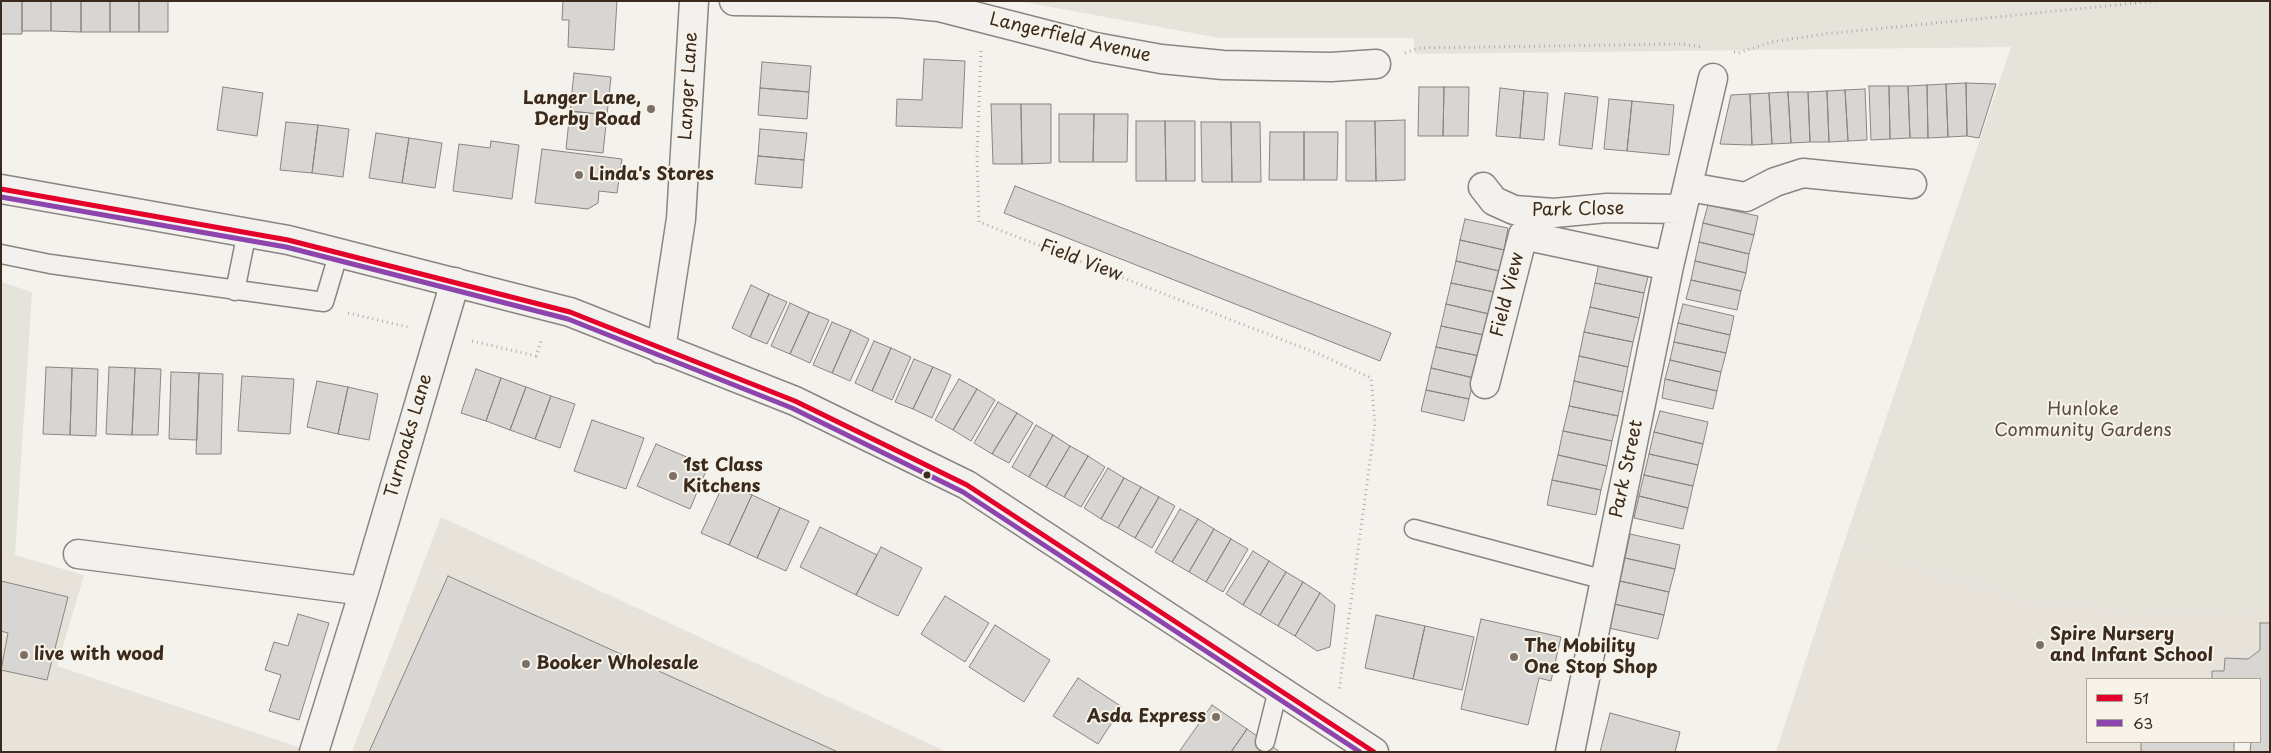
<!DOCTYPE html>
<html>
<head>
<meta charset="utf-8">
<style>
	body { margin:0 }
	#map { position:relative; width:2271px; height:753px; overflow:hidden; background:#f4f2ec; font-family:"Playpen Sans",sans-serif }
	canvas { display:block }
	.frame { position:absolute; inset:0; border:2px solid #3b2a1e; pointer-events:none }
	.legend { position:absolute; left:2086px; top:678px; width:175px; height:65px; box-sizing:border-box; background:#f7f3e8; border:1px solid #aca397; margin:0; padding:6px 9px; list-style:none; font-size:15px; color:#3b2a1e }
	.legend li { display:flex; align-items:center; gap:10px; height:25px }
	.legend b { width:25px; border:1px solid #aca397 }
</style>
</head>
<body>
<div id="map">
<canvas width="2271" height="753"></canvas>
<div class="frame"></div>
<ul class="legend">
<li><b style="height:6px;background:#e4002b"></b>51</li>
<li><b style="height:6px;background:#8e44ad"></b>63</li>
</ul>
</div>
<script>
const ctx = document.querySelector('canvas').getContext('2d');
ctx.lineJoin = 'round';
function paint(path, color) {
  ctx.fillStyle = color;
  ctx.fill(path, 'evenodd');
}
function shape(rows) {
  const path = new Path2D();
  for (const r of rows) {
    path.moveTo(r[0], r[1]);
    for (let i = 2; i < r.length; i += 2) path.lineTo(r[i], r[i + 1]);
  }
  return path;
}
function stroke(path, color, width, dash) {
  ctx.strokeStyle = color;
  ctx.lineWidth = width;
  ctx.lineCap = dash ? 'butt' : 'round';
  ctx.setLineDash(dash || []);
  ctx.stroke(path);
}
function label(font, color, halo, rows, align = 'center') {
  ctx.font = font + ' "Playpen Sans",sans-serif';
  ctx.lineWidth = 4;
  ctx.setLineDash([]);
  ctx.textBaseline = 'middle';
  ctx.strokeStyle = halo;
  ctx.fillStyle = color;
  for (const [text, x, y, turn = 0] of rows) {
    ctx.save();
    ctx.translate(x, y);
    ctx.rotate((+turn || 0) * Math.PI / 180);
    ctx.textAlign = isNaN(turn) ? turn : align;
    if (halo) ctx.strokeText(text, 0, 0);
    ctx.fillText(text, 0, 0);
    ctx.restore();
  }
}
const built = shape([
	[441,517,947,752,352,752],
	[1843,546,2044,604,2095,608,2270,612,2270,752,2250,752,2251,742,2260,742,2260,679,2087,679,2087,742,2234,742,2234,752,1776,752],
	[1,551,84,575,57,666,313,752,1,752]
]);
const green = shape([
	[1018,1,2270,1,2270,612,2095,608,2044,604,1843,546,2011,47,1415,54,1413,38,1220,38],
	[1,282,32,292,15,555,1,551]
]);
const building = shape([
	[1,1,22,1,22,34,1,34,1,1],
	[22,1,51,1,51,31,22,31,22,1],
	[51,1,81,1,81,32,51,31,51,1],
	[81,1,110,1,110,32,81,32,81,1],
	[110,1,139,1,139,32,110,32,110,1],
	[139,1,168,1,168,32,139,32,139,1],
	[563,1,617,1,614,50,568,47,569,20,562,20,563,1],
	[924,59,965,61,962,128,896,126,897,99,922,100,924,59],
	[762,62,811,66,809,92,760,88,762,62],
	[574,73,611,77,607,115,570,111,574,73],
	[1966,83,1967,136,1948,137,1946,84,1966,83],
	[1966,83,1996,84,1979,138,1967,136,1966,83],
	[1946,84,1948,137,1928,138,1927,85,1946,84],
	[1927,85,1928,138,1910,138,1908,86,1927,85],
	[1869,86,1889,86,1890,139,1871,140,1869,86],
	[1889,86,1908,86,1910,138,1890,139,1889,86],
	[223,87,263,93,257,136,217,130,223,87],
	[1419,87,1444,87,1443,136,1418,136,1419,87],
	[1444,87,1469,87,1468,136,1443,136,1444,87],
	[760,88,809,92,807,119,758,115,760,88],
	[1500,88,1524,91,1520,138,1496,136,1500,88],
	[1865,89,1867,140,1848,141,1845,90,1865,89],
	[1845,90,1848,141,1829,142,1827,91,1845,90],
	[1524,91,1548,93,1544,140,1520,138,1524,91],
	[1827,91,1829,142,1810,142,1808,92,1827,91],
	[1788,92,1791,143,1772,144,1769,93,1788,92],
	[1788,92,1808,92,1810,142,1791,143,1788,92],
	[1565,93,1598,97,1592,149,1559,145,1565,93],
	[1769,93,1772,144,1752,145,1750,94,1769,93],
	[1750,94,1752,145,1720,144,1731,95,1750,94],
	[1609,99,1632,101,1627,151,1604,149,1609,99],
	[1632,101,1674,105,1669,155,1627,151,1632,101],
	[991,104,1021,104,1022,164,993,164,991,104],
	[1021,104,1051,104,1051,163,1022,164,1021,104],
	[570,111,607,115,603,153,566,149,570,111],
	[1059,114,1094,114,1093,162,1059,162,1059,114],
	[1094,114,1128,114,1127,162,1093,162,1094,114],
	[1405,120,1405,180,1376,181,1375,121,1405,120],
	[1136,121,1165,121,1166,181,1136,181,1136,121],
	[1165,121,1195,121,1195,181,1166,181,1165,121],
	[1346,121,1375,121,1376,181,1346,181,1346,121],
	[286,122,318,125,312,173,280,170,286,122],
	[1201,122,1231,122,1232,182,1202,182,1201,122],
	[1231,122,1260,122,1261,182,1232,182,1231,122],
	[318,125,349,129,343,177,312,173,318,125],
	[760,129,807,133,804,160,758,156,760,129],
	[1270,132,1304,132,1304,180,1269,180,1270,132],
	[1304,132,1338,132,1337,180,1304,180,1304,132],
	[376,133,409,138,402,183,369,178,376,133],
	[409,138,442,143,435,188,402,183,409,138],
	[491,141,519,145,512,199,453,191,459,144,490,148,491,141],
	[542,149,622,159,617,193,599,191,598,203,588,209,535,203,542,149],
	[758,156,804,160,802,188,755,184,758,156],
	[1015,186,1391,333,1380,361,1004,213,1015,186],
	[1708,205,1758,216,1754,235,1703,223,1708,205],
	[1465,219,1508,228,1504,250,1460,240,1465,219],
	[1703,223,1754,235,1749,254,1699,242,1703,223],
	[1460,240,1504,250,1499,271,1456,261,1460,240],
	[1699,242,1749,254,1746,273,1695,261,1699,242],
	[1600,258,1650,269,1644,293,1595,283,1600,258],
	[1456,261,1499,271,1494,292,1451,283,1456,261],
	[1695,261,1746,273,1741,291,1691,280,1695,261],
	[1691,280,1741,291,1737,310,1686,299,1691,280],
	[1451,283,1494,292,1489,314,1446,304,1451,283],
	[1595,283,1644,293,1639,318,1590,307,1595,283],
	[751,285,769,294,750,337,732,328,751,285],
	[769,294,787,302,767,344,750,337,769,294],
	[790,303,809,312,790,354,771,346,790,303],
	[1446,304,1489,314,1484,335,1441,326,1446,304],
	[1683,304,1734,316,1730,335,1678,323,1683,304],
	[1590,307,1639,318,1633,342,1584,332,1590,307],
	[809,312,829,320,810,363,790,354,809,312],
	[832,322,851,330,832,373,813,365,832,322],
	[1678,323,1730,335,1726,353,1674,342,1678,323],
	[1441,326,1484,335,1479,356,1436,347,1441,326],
	[851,330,869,339,850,381,832,373,851,330],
	[1584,332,1633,342,1628,367,1579,356,1584,332],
	[874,341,891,348,872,391,855,383,874,341],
	[1674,342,1726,353,1721,372,1670,360,1674,342],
	[1436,347,1479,356,1474,378,1431,368,1436,347],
	[891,348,911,357,892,400,872,391,891,348],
	[1579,356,1628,367,1623,392,1574,381,1579,356],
	[914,359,933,367,913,409,895,402,914,359],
	[1670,360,1721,372,1717,391,1665,379,1670,360],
	[46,367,72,368,70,435,43,434,46,367],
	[109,367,135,368,132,435,106,434,109,367],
	[933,367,951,375,932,418,913,409,933,367],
	[72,368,98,369,96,436,70,435,72,368],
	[135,368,161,369,158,435,132,435,135,368],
	[1431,368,1474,378,1469,399,1426,390,1431,368],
	[476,369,501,378,486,421,461,413,476,369],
	[171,372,199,373,197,440,169,439,171,372],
	[199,373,223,374,221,454,196,454,199,373],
	[242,376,294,379,290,434,238,431,242,376],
	[501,378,526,387,510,430,486,421,501,378],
	[959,379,977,389,953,430,935,420,959,379],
	[1665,379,1717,391,1713,409,1662,398,1665,379],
	[317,381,348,387,338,434,307,427,317,381],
	[1574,381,1623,392,1618,416,1569,406,1574,381],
	[348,387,378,394,369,440,338,434,348,387],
	[526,387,551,396,535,439,510,430,526,387],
	[977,389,995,400,971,441,953,430,977,389],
	[1426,390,1469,399,1464,421,1421,411,1426,390],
	[551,396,575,404,560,448,535,439,551,396],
	[998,402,1017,413,992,454,974,443,998,402],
	[1569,406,1618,416,1612,441,1563,431,1569,406],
	[1660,411,1708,422,1703,444,1654,432,1660,411],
	[1017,413,1033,423,1009,463,992,454,1017,413],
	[592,420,644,438,626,489,574,471,592,420],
	[1036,425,1053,435,1029,477,1012,467,1036,425],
	[1563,431,1612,441,1607,466,1558,455,1563,431],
	[1654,432,1703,444,1698,465,1649,454,1654,432],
	[1053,435,1070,446,1046,487,1029,477,1053,435],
	[656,444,708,466,690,509,637,486,656,444],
	[1070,446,1088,456,1064,497,1046,487,1070,446],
	[1649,454,1698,465,1693,486,1644,475,1649,454],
	[1558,455,1607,466,1601,490,1552,480,1558,455],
	[1088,456,1105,467,1081,507,1064,497,1088,456],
	[1108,468,1124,478,1101,519,1084,508,1108,468],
	[1644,475,1693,486,1688,508,1639,496,1644,475],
	[1124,478,1141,487,1118,528,1101,519,1124,478],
	[1552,480,1601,490,1596,515,1547,505,1552,480],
	[724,483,752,495,729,545,701,533,724,483],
	[1141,487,1159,497,1135,538,1118,528,1141,487],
	[752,495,780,508,757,558,729,545,752,495],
	[1639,496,1688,508,1683,529,1634,518,1639,496],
	[1159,497,1175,506,1152,548,1135,538,1159,497],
	[780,508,809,521,786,571,757,558,780,508],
	[1180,509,1198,519,1172,562,1155,552,1180,509],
	[1198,519,1214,529,1189,572,1172,562,1198,519],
	[820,527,877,555,856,595,800,567,820,527],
	[1214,529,1231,539,1206,582,1189,572,1214,529],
	[1630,534,1680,545,1675,569,1625,558,1630,534],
	[1231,539,1248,549,1223,592,1206,582,1231,539],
	[881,547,922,568,898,616,856,595,881,547],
	[1253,551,1269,561,1243,605,1226,594,1253,551],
	[1625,558,1675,569,1669,592,1620,581,1625,558],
	[1269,561,1286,572,1260,615,1243,605,1269,561],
	[1286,572,1303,582,1278,626,1260,615,1286,572],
	[448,576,838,752,369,752,448,576],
	[1,581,68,597,47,680,1,670,8,633,1,631,1,581],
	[1620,581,1669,592,1664,615,1614,604,1620,581],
	[1303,582,1320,593,1295,636,1278,626,1303,582],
	[1320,593,1335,605,1330,647,1317,651,1295,636,1320,593],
	[945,596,989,623,965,662,921,634,945,596],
	[1614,604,1664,615,1658,639,1609,628,1614,604],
	[298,614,329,623,299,720,269,711,281,675,265,670,274,642,288,646,298,614],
	[1376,615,1425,626,1413,679,1365,668,1376,615],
	[1481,619,1561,637,1551,681,1539,678,1528,725,1461,709,1481,619],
	[2260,623,2270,623,2270,752,2250,752,2251,742,2260,742,2260,679,2212,679,2212,671,2224,671,2225,658,2248,659,2260,650,2260,623],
	[995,625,1050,660,1024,702,969,667,995,625],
	[1425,626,1474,637,1462,690,1413,679,1425,626],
	[1078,678,1122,707,1098,744,1053,716,1078,678],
	[1212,705,1247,729,1231,752,1179,752,1212,705],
	[1610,713,1680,732,1675,752,1600,752,1610,713],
	[1247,729,1280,752,1231,752,1247,729],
	[2141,742,2234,742,2234,752,2141,752,2141,742]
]);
const path = shape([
	[981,51,977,155,979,222,1319,354,1371,378,1375,424,1339,691],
	[1734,52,1738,53,1772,42,1825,34,2157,1],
	[1405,53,1419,48,1682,44,1703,47],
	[348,313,408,327],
	[472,341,536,356,542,339]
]);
const service = shape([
	[1,254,50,264,324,302,339,252],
	[235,291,247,232],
	[1414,529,1605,580],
	[1265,742,1278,690]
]);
const minor = shape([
	[734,1,898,3,939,7,1095,47,1161,59,1223,65,1331,67,1376,64],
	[1483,187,1494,201,1514,210,1554,213,1607,208,1682,209],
	[1689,187,1746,197,1775,182,1803,173,1912,184],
	[1485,384,1523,235,1669,266],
	[78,554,364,591],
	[314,752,364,591,455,282],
	[1570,752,1669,266,1713,78]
]);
const tertiary = shape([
	[661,349,681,219,694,1]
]);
const trunk = shape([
	[1,189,288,240,554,308,570,312,795,401,967,485,1374,752]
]);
const bus1 = shape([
	[1,189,288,240,570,312,795,401,967,485,1374,752]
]);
const bus2 = shape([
	[1,197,286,247,568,319,792,408,963,492,1360,752]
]);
const markers = [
	[651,109,5,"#7c7066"],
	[579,175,5,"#7c7066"],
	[927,475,4.5,"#3b2a1e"],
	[673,476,5,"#7c7066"],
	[2040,645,5,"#7c7066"],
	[24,655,5,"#7c7066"],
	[1514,657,5,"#7c7066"],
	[526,664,5,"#7c7066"],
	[1216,717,5,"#7c7066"]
];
const streetNames = [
	["Langerfield Avenue",1070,38,13],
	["Langer Lane",689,86,-87],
	["Park Close",1578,210,-1],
	["Field View",1081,261,21],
	["Field View",1508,295,-76],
	["Turnoaks Lane",409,436,-74],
	["Park Street",1627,469,-78]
];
const poiNames = [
	["Langer Lane,",641,99,"right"],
	["Derby Road",641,120,"right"],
	["Linda's Stores",589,175],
	["1st Class",683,466],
	["Kitchens",683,487],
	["Spire Nursery",2050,635],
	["and Infant School",2050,656],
	["The Mobility",1524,647],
	["One Stop Shop",1524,668],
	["live with wood",34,655],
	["Booker Wholesale",536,664],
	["Asda Express",1206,717,"right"]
];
const parkNames = [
	["Hunloke",2083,410],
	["Community Gardens",2083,431]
];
paint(built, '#e7e2da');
paint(green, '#e6e3da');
paint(building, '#d8d6d2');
stroke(building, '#898580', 1);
stroke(service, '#898580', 21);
stroke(minor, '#898580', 31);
stroke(tertiary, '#898580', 31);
stroke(trunk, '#898580', 31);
stroke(path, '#b1aeaa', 3, [1, 4]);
stroke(service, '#f2f1ed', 18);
stroke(minor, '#f2f1ed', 28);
stroke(tertiary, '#f2f1ed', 28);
stroke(trunk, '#f2f1ed', 28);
stroke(bus1, '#e4002b', 5);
stroke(bus2, '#8e44ad', 5);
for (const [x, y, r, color] of markers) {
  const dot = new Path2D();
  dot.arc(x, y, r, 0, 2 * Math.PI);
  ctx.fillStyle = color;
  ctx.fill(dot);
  stroke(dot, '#f7f3e8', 2);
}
label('18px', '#3b2a1e', '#f7f3e8', streetNames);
label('bold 18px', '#3b2a1e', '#f7f3e8', poiNames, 'left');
label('18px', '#5b4c41', '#f7f3e8', parkNames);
</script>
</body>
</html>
